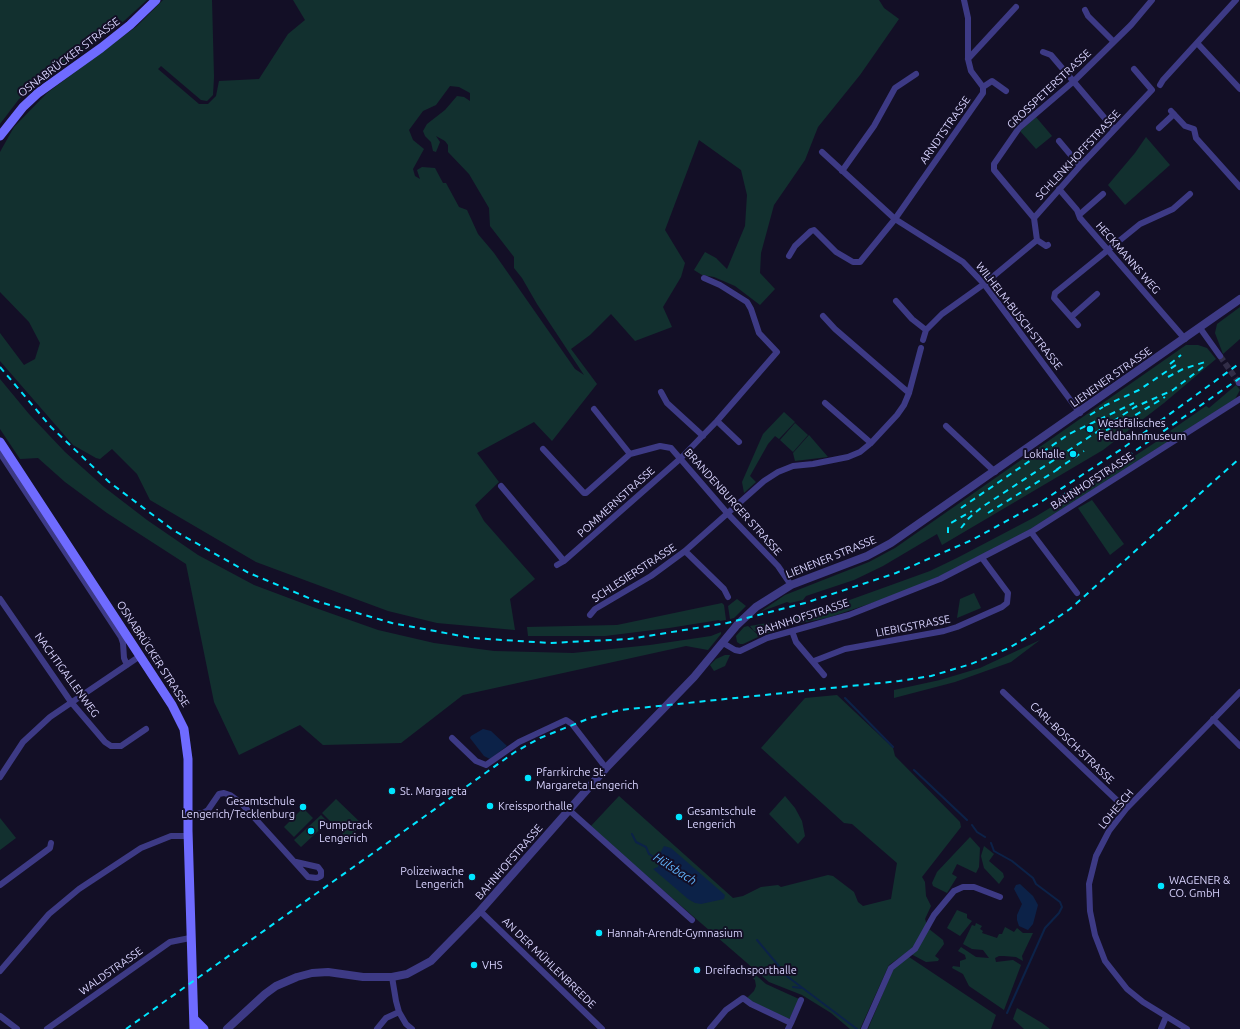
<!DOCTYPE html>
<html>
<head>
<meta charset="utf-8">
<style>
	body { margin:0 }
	canvas { display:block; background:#130f26 }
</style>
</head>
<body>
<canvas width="1240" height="1029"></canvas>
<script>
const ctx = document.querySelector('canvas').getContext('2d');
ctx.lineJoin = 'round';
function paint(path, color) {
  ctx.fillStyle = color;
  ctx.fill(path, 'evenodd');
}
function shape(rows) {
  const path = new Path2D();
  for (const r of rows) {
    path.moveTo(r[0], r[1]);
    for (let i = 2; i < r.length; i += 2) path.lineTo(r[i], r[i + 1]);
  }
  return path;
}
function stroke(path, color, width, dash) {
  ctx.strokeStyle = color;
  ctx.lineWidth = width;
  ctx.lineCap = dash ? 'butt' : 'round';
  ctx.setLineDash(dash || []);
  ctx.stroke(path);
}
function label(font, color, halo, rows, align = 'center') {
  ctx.font = font + ' Ubuntu,sans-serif';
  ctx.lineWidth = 4;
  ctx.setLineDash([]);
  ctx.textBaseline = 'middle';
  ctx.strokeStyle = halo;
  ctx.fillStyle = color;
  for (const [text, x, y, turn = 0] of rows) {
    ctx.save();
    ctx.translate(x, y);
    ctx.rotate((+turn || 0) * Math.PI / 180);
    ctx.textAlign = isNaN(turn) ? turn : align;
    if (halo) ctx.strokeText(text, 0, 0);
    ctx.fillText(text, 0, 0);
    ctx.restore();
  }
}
const green = shape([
	[0,0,147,0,124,21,19,99,0,124],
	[163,0,212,0,214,77,213,95,207,101,201,100,161,66,158,69,199,104,208,104,216,96,219,81,259,79,288,34,305,20,293,0,879,0,884,8,899,19,860,75,818,127,805,160,774,205,761,253,760,273,775,289,760,305,735,286,714,277,702,275,694,270,705,252,716,258,727,269,745,226,747,195,741,170,699,140,665,230,685,263,681,277,663,307,672,327,635,341,611,314,590,335,571,349,597,384,552,441,534,422,477,453,499,482,475,505,484,521,535,579,510,599,515,630,437,623,388,611,256,562,150,500,137,474,112,449,100,459,96,458,73,445,0,361,0,333,24,365,35,359,40,343,29,322,0,292,0,152,14,127,47,93,137,26],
	[450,86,459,87,470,93,470,101,464,97,457,96,445,110,427,124,423,131,425,136,431,142,433,151,436,152,440,142,436,136,445,141,448,145,448,152,469,174,489,208,490,226,514,257,514,268,522,278,537,304,584,375,575,369,494,253,478,234,467,210,459,207,446,183,443,183,435,168,422,167,417,170,420,179,415,176,413,169,424,149,413,140,409,130,423,111,436,105],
	[1036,117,1052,136,1036,149,1020,131],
	[1146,137,1170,165,1125,205,1108,185,1135,153],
	[1240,307,1240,339,1223,354,1215,333,1217,324],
	[1186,345,1198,345,1207,348,1216,359,1164,403,1103,450,942,545,937,534,883,566,854,580,806,596,803,600,790,603,787,602,760,612,785,595,869,562,895,548],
	[0,379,29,414,65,452,104,487,147,520,198,555,254,585,310,606,378,630,434,643,494,651,573,653,650,645,711,636,721,632,721,634,708,650,686,646,463,695,401,743,323,745,300,725,239,755,214,702,186,564,107,513,65,482,38,458,20,459,0,429],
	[1236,385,1240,390,1235,399,1029,530,940,576,893,596,827,618,790,625,766,634,754,631,750,626,773,622,833,606,930,571,957,558,1035,517,1121,465,1171,432,1170,431,1206,406,1209,408],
	[784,412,795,422,779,439,775,436,768,444,750,476,756,482,744,493,742,482,763,434],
	[795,423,808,435,793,452,780,440],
	[809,435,828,457,795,461,793,453],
	[1092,500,1124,544,1110,555,1078,508],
	[974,593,981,608,957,618,960,599],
	[737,599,746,606,734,618,730,619,728,606],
	[722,603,724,605,726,620,720,621,719,620,669,628,605,636,528,636,527,627,617,625],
	[748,626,757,634,758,637,743,644,740,644,737,642,736,636,744,627],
	[1040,640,1011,662,955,682,894,698,894,690,940,680,980,668],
	[725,655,730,655,725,666,714,671,710,665,716,659],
	[837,695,893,748,895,756,960,822,961,827,922,877,925,882,926,896,931,906,925,919,927,925,913,948,889,965,860,1029,850,1029,831,1013,802,995,769,982,590,827,619,796,733,898,743,896,761,887,778,885,781,887,828,875,833,876,854,892,858,902,863,906,891,899,897,863,852,824,844,823,761,748,805,698],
	[785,796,795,808,802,821,805,836,798,844,769,814],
	[336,799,362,824,348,839,322,813],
	[303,808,313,818,294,837,284,827],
	[321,815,328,822,301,847,294,840],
	[0,818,16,838,0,850],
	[970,837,980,848,979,867,976,873,957,864,952,874,957,877,947,893,933,886,932,883,937,872],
	[984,846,994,854,989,861,1003,873,1004,877,999,884,984,868,981,856],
	[957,910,967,914,967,918,972,921,960,936,947,928],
	[976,923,982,926,980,929,983,931,982,933,997,938,999,934,1002,934,1005,927,1014,932,1017,928,1023,933,1033,933,1022,956,1023,961,1016,957,1004,956,999,956,995,958,996,962,1013,960,1021,965,1004,1010,969,986,963,974,952,968,953,966,960,967,960,961,966,959,965,955,958,951,961,947,976,957,989,958,983,950,972,949,963,944,972,925,975,926],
	[929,929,943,940,944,944,935,956,939,959,938,961,926,962,911,954],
	[909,957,996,1015,991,1029,868,1029,894,967,899,963],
	[750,970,766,984,799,999,790,1018,787,1019,746,999,754,991,756,986,755,980,747,972],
	[1017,1008,1042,1023,1050,1029,1024,1029,1013,1019]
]);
const water = shape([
	[483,729,491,731,507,746,490,759,484,756,470,738,471,736],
	[664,846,671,848,725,895,724,899,701,904,695,903,688,899,653,869,658,867,659,855],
	[1020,884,1033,896,1038,905,1033,924,1028,930,1019,926,1017,920,1017,915,1022,904,1014,889,1016,885]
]);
const stream = shape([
	[845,698,893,747],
	[914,770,967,820],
	[972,825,977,832,985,837],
	[632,834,636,842,646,847,649,854,660,861],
	[991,843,994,851,1012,861,1033,878,1036,884,1060,902,1062,907,1059,913,1045,928,1007,1013],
	[757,940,788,977,857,1029],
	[793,987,801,988]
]);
const minorTunnel = shape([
	[1220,356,1239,383]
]);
const minor = shape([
	[1085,10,1088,16,1113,41],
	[1198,44,1240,89],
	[1043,52,1051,55,1114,129],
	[968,59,1016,7],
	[1160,85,1163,80,1236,0],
	[983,87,992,81,1006,91],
	[1171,111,1185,126,1194,129,1196,138,1240,187],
	[1159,128,1174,114],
	[1059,141,1080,166],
	[822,152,895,219,963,262,984,284,1080,413],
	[842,171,874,126,895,88,916,74],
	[1059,189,1077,210,1080,218,1185,339],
	[1079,215,1103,194],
	[1034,218,994,170,994,164,1019,128,1074,81,1131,25,1152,0],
	[1037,240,1046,246,1048,245],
	[789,256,795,246,811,231,814,230,836,252,853,262,860,262,895,219,983,93,983,87,971,71,968,59,968,18,964,0],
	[896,301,912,319,926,330],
	[823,316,835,329,909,393],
	[1071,317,1097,294],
	[1078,325,1054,298,1055,293,1140,224,1173,209,1190,194],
	[1200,328,1220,356],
	[923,340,926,330,942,314,984,284,1037,240,1034,218,1080,166,1152,90,1134,69],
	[1239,383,1240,383],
	[661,392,667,403,703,436],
	[825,403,871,443],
	[594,409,630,454],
	[717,421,739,442],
	[946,426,995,472],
	[543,449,584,493,586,493,630,454,660,446,671,448,728,514,778,566,791,585],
	[0,453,121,637,123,643,124,658,127,665],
	[501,486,564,561],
	[1031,532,1077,593],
	[685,551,724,589,728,597],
	[557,565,564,561,681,458,717,421,777,352,759,333,751,309,747,302,720,285,704,278],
	[0,599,71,702,105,742,111,746,121,746,146,729],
	[590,615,595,609,651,576,685,551,764,481,778,472,793,466,813,464,848,457,860,452,871,443,897,415,904,405,909,393,921,348],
	[792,631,796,642,824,675],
	[723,643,735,650,740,651,767,638,849,615,940,579,1031,532,1240,399],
	[814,661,845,649,944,631,957,627,1002,607,1007,603,1008,593,982,558],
	[1003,692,1126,809],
	[1213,719,1240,746],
	[452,738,476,761,486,765,519,742,566,720,572,724,606,768],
	[0,777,23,742,50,717,140,656],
	[569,810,692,920],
	[187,814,203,813,208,810,219,794,224,793,230,795,241,803,308,877,317,878,321,876,321,871,318,867,296,862],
	[0,885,50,848,51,843],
	[480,911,602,1029],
	[0,971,49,914,79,889,141,848,171,836,188,836],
	[392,977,396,1001,399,1012,406,1024,412,1029],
	[0,1016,17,1029],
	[791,1023,801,1000],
	[47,1029,170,942,190,938],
	[377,1029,386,1018,399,1012],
	[710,1029,726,1010,743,998,751,1004,791,1023,788,1029],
	[864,1029,891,968,915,949,934,915,954,891,963,887,974,887,1000,897],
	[1161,1029,1166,1017],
	[1187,1029,1143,1002,1127,989,1105,961,1095,935,1090,911,1089,884,1096,856,1109,831,1126,809,1240,692]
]);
const tertiary = shape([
	[227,1029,265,994,276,986,297,977,312,973,328,972,363,977,392,977,407,974,431,961,480,911,606,768,694,677,737,625,756,607,791,585,867,556,891,543,1240,299]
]);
const secondary = shape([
	[0,136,23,107,38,93,101,48,130,25,156,0],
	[0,442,172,705,184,729,188,759,188,831,194,1029],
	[194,1019,204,1029]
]);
const rail = shape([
	[1170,364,1181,355],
	[0,367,51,427,109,482,173,530,249,573,316,601,392,623,472,638,550,643,629,639,727,623,805,603,896,573,972,540,1041,502,1123,448,1240,363],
	[1168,377,1183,369,1205,362],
	[1104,406,1139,390,1179,363],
	[1090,415,1103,407],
	[1106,430,1116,427,1165,397],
	[1056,470,1084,451],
	[1061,496,1132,453,1240,378],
	[961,508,1069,434,1134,403],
	[988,513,1060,468],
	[961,528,969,518,982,507,1135,407,1173,390,1207,364],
	[948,533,948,528,951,523,972,511],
	[126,1029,515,752,540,738,590,718,620,710,899,681,931,676,971,664,1009,648,1036,632,1070,609,1240,458]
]);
const markers = [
	[1090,429,4,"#00e5ff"],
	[1073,454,4,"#00e5ff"],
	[528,778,4,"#00e5ff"],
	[392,791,4,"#00e5ff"],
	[490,806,4,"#00e5ff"],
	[303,807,4,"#00e5ff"],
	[679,817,4,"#00e5ff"],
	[311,831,4,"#00e5ff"],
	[472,877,4,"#00e5ff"],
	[1161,886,4,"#00e5ff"],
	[599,933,4,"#00e5ff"],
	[474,965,4,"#00e5ff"],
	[697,970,4,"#00e5ff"]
];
const streetNames = [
	["OSNABRÜCKER STRASSE",69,57,-37],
	["GROSSPETERSTRASSE",1049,89,-43],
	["ARNDTSTRASSE",945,130,-55],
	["SCHLENKHOFFSTRASSE",1078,155,-47],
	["HECKMANNS WEG",1128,258,49],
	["WILHELM-BUSCH-STRASSE",1019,316,52],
	["LIENENER STRASSE",1111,377,-35],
	["BAHNHOFSTRASSE",1092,481,-33],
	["POMMERNSTRASSE",616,502,-42],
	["BRANDENBURGER STRASSE",733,502,48],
	["LIENENER STRASSE",831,557,-22],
	["SCHLESIERSTRASSE",634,573,-33],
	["BAHNHOFSTRASSE",803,617,-18],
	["LIEBIGSTRASSE",913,626,-11],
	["OSNABRÜCKER STRASSE",153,654,57],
	["NACHTIGALLENWEG",67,675,54],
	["CARL-BOSCH-STRASSE",1072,743,44],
	["LOHESCH",1116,809,-50],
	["BAHNHOFSTRASSE",509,862,-49],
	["AN DER MÜHLENBREEDE",549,963,44],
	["WALDSTRASSE",111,971,-35]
];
const poiNames = [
	["Westfälisches",1098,423],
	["Feldbahnmuseum",1098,436],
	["Lokhalle",1065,454,"right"],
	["Pfarrkirche St.",536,772],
	["Margareta Lengerich",536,785],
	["St. Margareta",400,791],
	["Gesamtschule",295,801,"right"],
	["Lengerich/Tecklenburg",295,814,"right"],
	["Kreissporthalle",498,806],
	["Gesamtschule",687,811],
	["Lengerich",687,824],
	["Pumptrack",319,825],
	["Lengerich",319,838],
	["Polizeiwache",464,871,"right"],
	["Lengerich",464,884,"right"],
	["WAGENER &",1169,880],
	["CO. GmbH",1169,893],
	["Hannah-Arendt-Gymnasium",607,933],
	["VHS",482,965],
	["Dreifachsporthalle",705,970]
];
const waterNames = [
	["Hülsbach",675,869,33]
];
paint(green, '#12302f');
paint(water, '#0c2248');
stroke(stream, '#0c2248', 2);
stroke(minorTunnel, '#312d47', 6, [6, 3]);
stroke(minor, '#3d3a85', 6);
stroke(tertiary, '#3d3a85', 8);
stroke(secondary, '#6f6bff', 9);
stroke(rail, '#00e5ff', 2, [6, 5]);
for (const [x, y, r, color] of markers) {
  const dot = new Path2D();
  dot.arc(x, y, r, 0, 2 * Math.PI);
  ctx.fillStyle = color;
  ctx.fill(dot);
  stroke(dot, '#130f26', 1.5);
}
label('11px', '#d9d4ff', '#130f26', streetNames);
label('11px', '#d9d4ff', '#130f26', poiNames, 'left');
label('italic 12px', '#62b6ff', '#130f26', waterNames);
</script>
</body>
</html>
